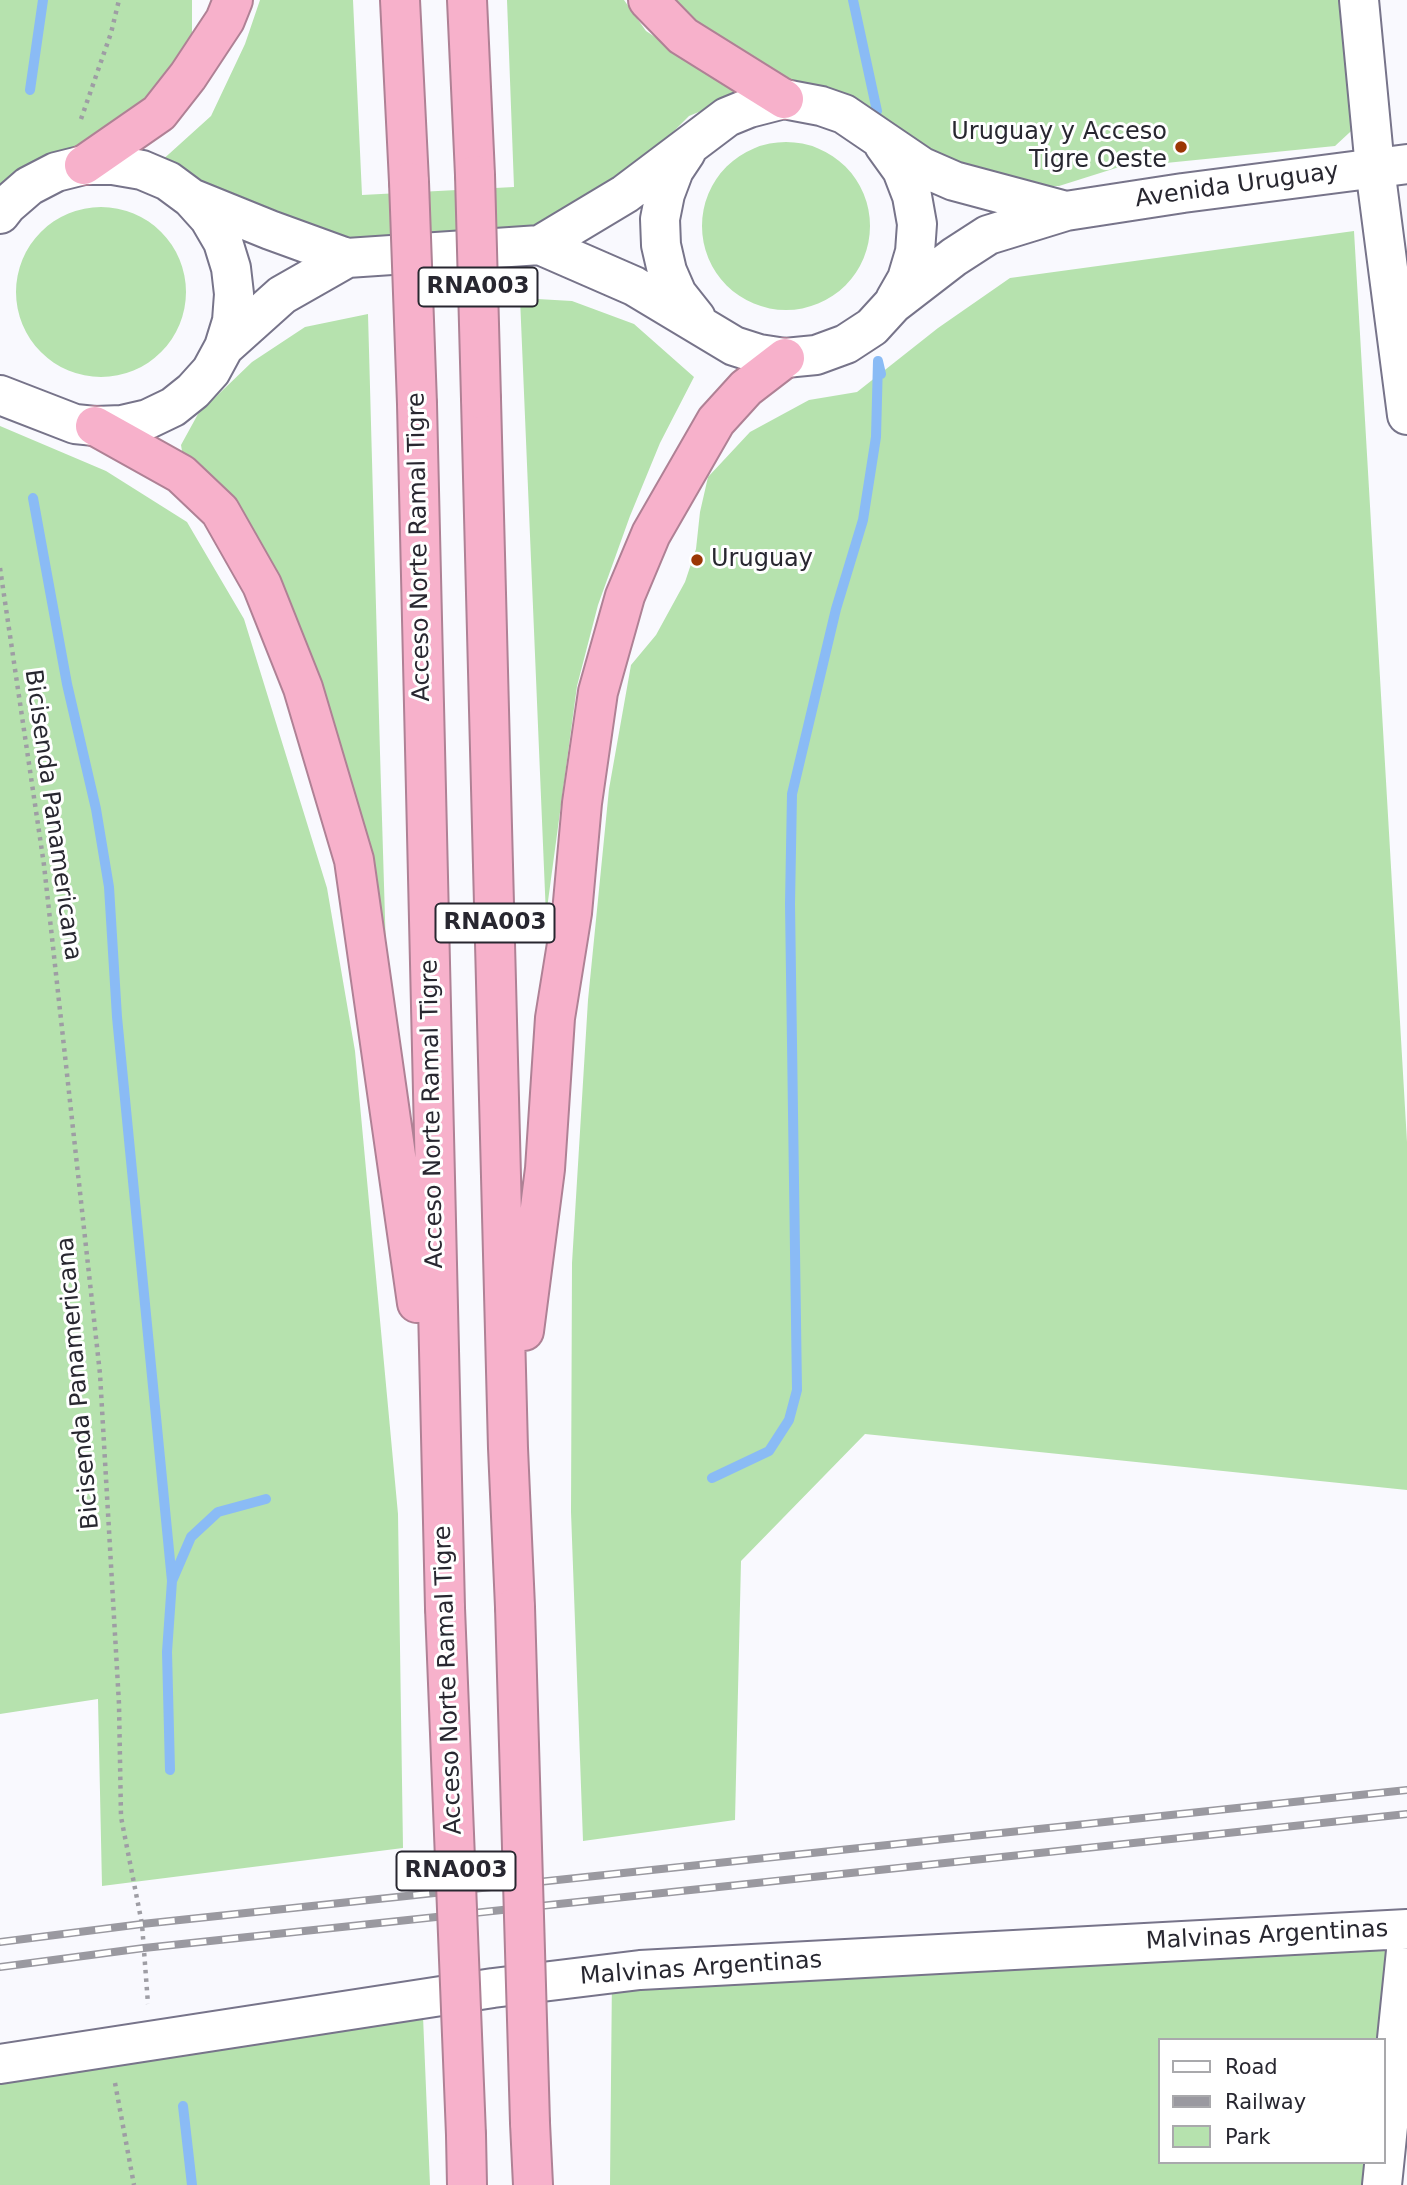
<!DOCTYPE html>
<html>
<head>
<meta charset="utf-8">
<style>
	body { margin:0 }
	#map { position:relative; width:1407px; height:2185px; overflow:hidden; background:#f9f9fe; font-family:"DejaVu Sans",sans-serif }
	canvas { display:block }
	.legend { position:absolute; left:1158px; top:2038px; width:228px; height:126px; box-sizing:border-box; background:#fff; border:2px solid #a9a9ac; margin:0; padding:9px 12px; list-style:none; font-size:21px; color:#282730 }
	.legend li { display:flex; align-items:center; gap:14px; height:35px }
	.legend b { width:35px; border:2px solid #a9a9ac }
</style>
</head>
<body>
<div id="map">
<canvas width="1407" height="2185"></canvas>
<ul class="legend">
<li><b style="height:9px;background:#fff"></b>Road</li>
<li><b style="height:9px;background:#9a99a0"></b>Railway</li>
<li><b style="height:19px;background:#b6e2ae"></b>Park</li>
</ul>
</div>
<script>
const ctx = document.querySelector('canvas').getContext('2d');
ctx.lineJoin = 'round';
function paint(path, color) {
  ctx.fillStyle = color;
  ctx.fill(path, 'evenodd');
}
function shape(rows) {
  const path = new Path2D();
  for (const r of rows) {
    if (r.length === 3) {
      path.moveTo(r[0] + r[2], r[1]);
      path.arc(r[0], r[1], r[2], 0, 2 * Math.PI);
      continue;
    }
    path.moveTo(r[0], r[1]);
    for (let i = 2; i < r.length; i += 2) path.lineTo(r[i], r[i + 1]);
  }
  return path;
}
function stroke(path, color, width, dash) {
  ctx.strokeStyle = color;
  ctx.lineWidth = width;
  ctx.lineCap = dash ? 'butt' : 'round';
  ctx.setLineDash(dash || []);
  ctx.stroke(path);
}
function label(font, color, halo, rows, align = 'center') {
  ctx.font = font + ' "DejaVu Sans",sans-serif';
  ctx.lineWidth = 6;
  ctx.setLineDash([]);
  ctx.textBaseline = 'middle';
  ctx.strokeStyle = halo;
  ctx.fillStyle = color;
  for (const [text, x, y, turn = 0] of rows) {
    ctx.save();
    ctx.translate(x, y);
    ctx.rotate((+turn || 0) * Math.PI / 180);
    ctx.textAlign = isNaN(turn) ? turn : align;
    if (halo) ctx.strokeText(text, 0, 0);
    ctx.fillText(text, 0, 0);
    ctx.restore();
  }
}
const green = shape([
	[0,0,192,0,192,45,134,121,0,191],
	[260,0,353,0,362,195,514,187,507,0,624,0,646,31,742,94,689,116,666,139,627,168,576,202,524,232,349,246,159,163,211,116,245,44],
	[664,0,1352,0,1363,120,1335,146,1116,168,1059,186,1012,186,785,87],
	[786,226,84],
	[101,292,85],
	[1354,231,1407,1142,1407,1490,865,1434,741,1561,735,1820,583,1841,571,1512,572,1263,588,1000,609,789,631,665,656,635,685,582,696,549,700,512,708,477,750,432,809,400,857,392,938,328,1010,278],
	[520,298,572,301,634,324,694,377,660,443,630,516,598,605,577,686,546,916],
	[368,314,380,753,389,1050,345,802,184,463,181,445,198,414,252,362,305,327],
	[0,426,106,471,187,522,244,619,327,888,355,1051,398,1514,403,1848,102,1886,98,1699,0,1714],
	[1407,1945,1384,2040,1160,2040,1160,2162,1384,2162,1382,2185,610,2185,612,1974],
	[423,2016,430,2185,0,2185,0,2079]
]);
const stream = shape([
	[853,0,877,111],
	[30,90,43,0],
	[33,498,67,684,96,809,109,887,117,1017,172,1581],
	[712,1478,769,1451,789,1420,797,1390,790,904,792,794,836,609,863,520,876,437,878,361,881,374],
	[170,1770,167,1652,172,1581,191,1537,218,1512,266,1499],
	[183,2106,192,2185]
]);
const path = shape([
	[81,119,111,33,119,0],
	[0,568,44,865,100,1374,119,1704,121,1817,142,1924,148,2004],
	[115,2083,134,2185]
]);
const street = shape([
	[1359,0,1375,168,1407,415]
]);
const secondary = shape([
	[884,145,902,170,912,196,917,224,915,252,907,279,895,300],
	[686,152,674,170,665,194,660,219,661,245,667,271,677,294,696,318],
	[191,198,270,230,347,258,540,245,625,194,727,117,749,108,784,99,821,106,844,114,922,167,954,181,1066,211],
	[0,214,7,205,29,186,56,172,84,165,113,165,142,170,168,181,191,198,209,218,223,242,231,268,234,294,232,321,224,347,211,371,193,391,173,407,148,419,122,425,95,426,75,424,0,395],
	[540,245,634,286,734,346,759,354,785,358,816,355,846,344,872,327,893,304,954,257,988,235,1066,211,1183,193,1407,164],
	[224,347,282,295,347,258],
	[0,2064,493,1988,640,1970,1407,1929],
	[1382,2185,1407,1941]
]);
const highway = shape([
	[400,0,409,182],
	[467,0,475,175],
	[648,0,683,36,784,99],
	[84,165,159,113,188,76,225,20,233,0],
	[481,399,508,1448,515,1607],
	[417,404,445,1608],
	[95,426,181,474,220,511,262,585,303,688,354,860,417,1303],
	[524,1331,545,1169,555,1018,572,913,582,803,598,692,625,596,651,534,716,421,746,388,785,358],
	[530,2123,533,2185],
	[466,2135,467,2185]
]);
const rail = shape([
	[0,1942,142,1924,1407,1790],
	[0,1967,144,1948,1407,1814]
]);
const highwayBridge = shape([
	[475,175,481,399],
	[409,182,417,404],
	[515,1607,530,2123],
	[445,1608,466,2135]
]);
const markers = [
	[1181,147,7,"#9b3704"],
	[697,560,7,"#9b3704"]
];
const shields = [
	[478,287,119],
	[495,923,119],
	[456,1871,119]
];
const shieldNames = [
	["RNA003",478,287],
	["RNA003",495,923],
	["RNA003",456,1871]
];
const poiNames = [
	["Uruguay y Acceso",1167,133],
	["Tigre Oeste",1167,161],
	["Uruguay",711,560,"left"]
];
const streetNames = [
	["Avenida Uruguay",1237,186,-8],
	["Acceso Norte Ramal Tigre",420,547,-91],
	["Bicisenda Panamericana",52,815,82],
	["Acceso Norte Ramal Tigre",433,1114,-91],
	["Bicisenda Panamericana",79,1383,-95],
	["Acceso Norte Ramal Tigre",449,1680,-92],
	["Malvinas Argentinas",1267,1936,-3],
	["Malvinas Argentinas",701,1969,-4]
];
paint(green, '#b6e2ae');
stroke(stream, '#8abbf5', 10);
stroke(street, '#77748a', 42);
stroke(secondary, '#77748a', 42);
stroke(highway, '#af8195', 42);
stroke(path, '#9e9da4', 4.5, [3.5, 5]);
stroke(street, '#fff', 38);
stroke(secondary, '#fff', 38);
stroke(highway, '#f7b1cb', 38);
stroke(rail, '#9a99a0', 8);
stroke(rail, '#fff', 5, [16]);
stroke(highwayBridge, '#af8195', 42, []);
stroke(highwayBridge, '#f7b1cb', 38);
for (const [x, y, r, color] of markers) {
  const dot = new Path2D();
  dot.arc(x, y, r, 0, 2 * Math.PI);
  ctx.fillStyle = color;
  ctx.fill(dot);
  stroke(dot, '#fff', 2.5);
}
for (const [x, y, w] of shields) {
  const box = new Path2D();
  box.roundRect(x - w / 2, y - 19.5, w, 39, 5);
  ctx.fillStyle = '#fff';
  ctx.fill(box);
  stroke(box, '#282730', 2);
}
label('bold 23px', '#282730', null, shieldNames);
label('24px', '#282730', '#fff', poiNames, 'right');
label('24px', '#282730', '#fff', streetNames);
</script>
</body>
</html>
